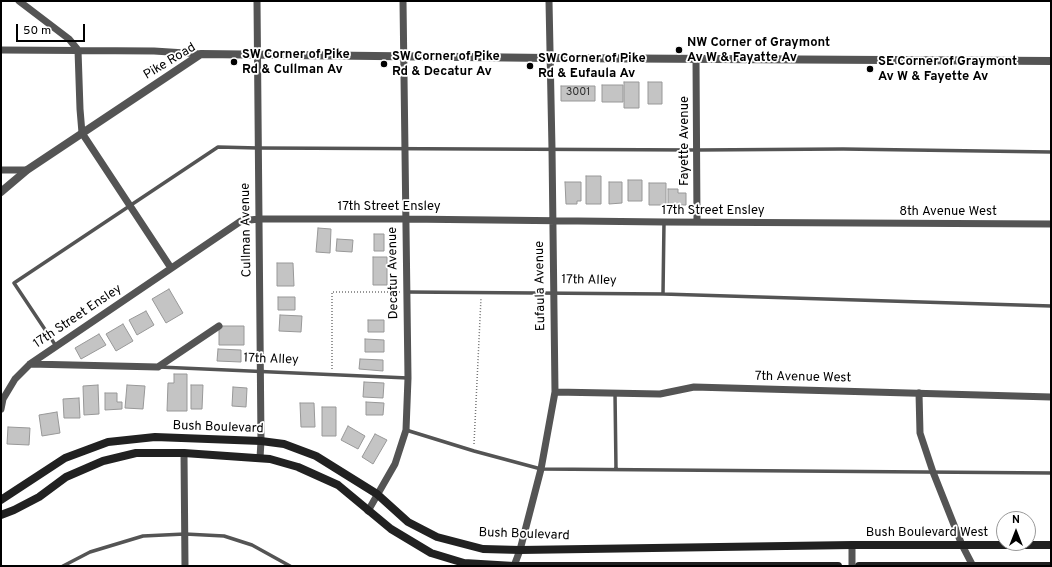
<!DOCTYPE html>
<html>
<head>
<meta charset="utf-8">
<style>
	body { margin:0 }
	#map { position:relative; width:1052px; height:567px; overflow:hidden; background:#fff; font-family:Overpass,sans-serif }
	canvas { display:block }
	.frame { position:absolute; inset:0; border:2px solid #000; pointer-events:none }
	.north { position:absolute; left:996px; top:511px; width:40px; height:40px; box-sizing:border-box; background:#fff; border:1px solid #999; border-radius:50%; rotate:0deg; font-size:11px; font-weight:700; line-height:16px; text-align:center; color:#000 }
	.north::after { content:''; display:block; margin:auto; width:14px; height:18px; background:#000; clip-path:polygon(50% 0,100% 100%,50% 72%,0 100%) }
	.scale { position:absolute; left:16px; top:24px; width:69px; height:18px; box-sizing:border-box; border:2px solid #000; border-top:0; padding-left:5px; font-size:12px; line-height:14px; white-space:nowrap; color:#000; -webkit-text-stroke:3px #fff; paint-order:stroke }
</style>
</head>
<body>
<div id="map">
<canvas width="1052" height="567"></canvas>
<div class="frame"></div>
<div class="north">N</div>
<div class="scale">50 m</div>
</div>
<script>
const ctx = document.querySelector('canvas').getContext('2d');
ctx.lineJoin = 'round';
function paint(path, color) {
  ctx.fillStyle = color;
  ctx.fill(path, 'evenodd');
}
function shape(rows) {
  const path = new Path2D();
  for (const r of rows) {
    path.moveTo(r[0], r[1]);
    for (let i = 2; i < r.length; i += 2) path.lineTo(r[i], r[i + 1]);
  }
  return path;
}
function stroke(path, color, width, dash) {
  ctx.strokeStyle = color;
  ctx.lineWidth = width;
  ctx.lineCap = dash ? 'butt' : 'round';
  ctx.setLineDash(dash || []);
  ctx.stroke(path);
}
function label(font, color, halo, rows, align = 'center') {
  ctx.font = font + ' Overpass,sans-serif';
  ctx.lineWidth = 3.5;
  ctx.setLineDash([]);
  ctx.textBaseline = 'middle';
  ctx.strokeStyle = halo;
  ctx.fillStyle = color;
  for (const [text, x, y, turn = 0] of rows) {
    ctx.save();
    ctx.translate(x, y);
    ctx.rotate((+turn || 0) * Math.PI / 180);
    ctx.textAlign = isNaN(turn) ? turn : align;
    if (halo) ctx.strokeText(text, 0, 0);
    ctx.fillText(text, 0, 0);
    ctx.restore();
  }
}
const building = shape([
	[624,82,639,82,639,108,624,108,624,82],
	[648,82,662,82,662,104,648,104,648,82],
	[602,85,623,85,623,102,602,102,602,85],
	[561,86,595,86,595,101,561,101,561,86],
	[586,176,601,176,601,204,586,204,586,176],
	[628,180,642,180,642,201,628,201,628,180],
	[565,182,581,182,581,201,577,201,577,204,566,204,565,182],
	[609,182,622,182,622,203,609,204,609,182],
	[649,183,666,183,666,205,649,205,649,183],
	[668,189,678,189,678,193,686,193,686,205,668,205,668,189],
	[318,228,331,229,330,253,316,252,318,228],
	[374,234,384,234,384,251,374,251,374,234],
	[337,239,353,240,352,252,336,251,337,239],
	[373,257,387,257,387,285,373,285,373,257],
	[277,263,293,263,294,286,277,286,277,263],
	[169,289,183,313,166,323,152,299,169,289],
	[278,297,295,297,295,310,278,310,278,297],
	[146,311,154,325,137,335,129,320,146,311],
	[280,315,302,316,301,332,279,331,280,315],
	[368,320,384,320,384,332,368,332,368,320],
	[123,324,133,341,116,351,106,334,123,324],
	[219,326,244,326,244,345,219,345,219,326],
	[99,334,106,345,81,359,75,348,99,334],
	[365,339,384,340,384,352,365,352,365,339],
	[218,349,241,350,241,362,217,361,218,349],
	[360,359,383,360,383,371,359,369,360,359],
	[174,374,187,374,187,411,167,411,168,383,174,383,174,374],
	[364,382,384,383,383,398,363,397,364,382],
	[98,385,99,414,84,415,83,386,98,385],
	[127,385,145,386,143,409,125,408,127,385],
	[191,385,203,385,202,409,191,409,191,385],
	[233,387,247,388,246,407,232,406,233,387],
	[105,393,117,393,117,402,122,402,122,409,105,410,105,393],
	[79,398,80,418,64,418,63,399,79,398],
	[366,402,384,403,383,415,366,415,366,402],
	[300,403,314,403,315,427,301,427,300,403],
	[322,407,336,407,336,436,322,436,322,407],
	[57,412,60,433,42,436,39,415,57,412],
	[348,426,365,436,358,449,341,440,348,426],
	[8,427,30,428,29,445,7,444,8,427],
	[375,434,387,440,373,464,362,457,375,434]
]);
const path = shape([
	[332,369,332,292,400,292],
	[474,444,481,298]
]);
const service = shape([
	[407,292,663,294,1051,306],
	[663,294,664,222],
	[56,346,14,283,218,147,258,148,697,150,843,149,1051,152],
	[159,367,408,378],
	[615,393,616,469],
	[406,430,474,451,541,469,1051,473],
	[63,566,90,552,143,536,185,534,224,536,252,545,290,566]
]);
const minor = shape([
	[19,1,69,39,78,50,80,109,82,133,171,268],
	[257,1,261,441,260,458],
	[1,50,154,51,201,54],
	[696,59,697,222],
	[1,170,27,170],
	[30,364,158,367,219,326],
	[555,392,660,394,694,387,1051,397],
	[919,393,920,433,933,472,962,545,973,566],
	[1,409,3,399,15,379,30,364,241,221,259,219,405,219,664,222,1051,224],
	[184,453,185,566],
	[368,511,395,464,406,430,408,378,403,1],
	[852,545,852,566],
	[514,566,520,550,541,469,555,392,552,149,549,1]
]);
const tertiary = shape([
	[1,192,27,170,201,54,549,58,1051,61]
]);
const secondary = shape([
	[1,500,65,458,108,442,155,437,261,441,284,444,316,456,377,494,408,522,437,537,483,549,520,550,852,545,1051,545],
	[1,515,14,510,39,497,66,477,103,461,136,453,184,453,270,459,298,467,338,485,391,529,431,553,464,563,514,566,838,566],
	[859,566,1051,566]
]);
const markers = [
	[679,50,4,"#000"],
	[234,62,4,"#000"],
	[384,64,4,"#000"],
	[530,66,4,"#000"],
	[870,69,4,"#000"]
];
const numberNames = [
	["3001",578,93]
];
const poiNames = [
	["NW Corner of Graymont",687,43],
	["Av W & Fayatte Av",687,58],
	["SW Corner of Pike",242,55],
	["Rd & Cullman Av",242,70],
	["SW Corner of Pike",392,57],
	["Rd & Decatur Av",392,72],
	["SW Corner of Pike",538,59],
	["Rd & Eufaula Av",538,74],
	["SE Corner of Graymont",878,62],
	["Av W & Fayette Av",878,77]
];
const streetNames = [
	["Pike Road",170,62,-31],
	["Fayette Avenue",685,141,-90],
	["17th Street Ensley",389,207],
	["17th Street Ensley",713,211],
	["8th Avenue West",948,212],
	["Cullman Avenue",247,230,-91],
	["Decatur Avenue",394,273,-91],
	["17th Alley",589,281,1],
	["Eufaula Avenue",541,286,-91],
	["17th Street Ensley",78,317,-34],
	["17th Alley",271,360,2],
	["7th Avenue West",803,378,1],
	["Bush Boulevard",218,428,2],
	["Bush Boulevard West",927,533],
	["Bush Boulevard",524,535,2]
];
paint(building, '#c4c4c4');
stroke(building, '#989898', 1);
stroke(path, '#767676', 1.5, [1, 2]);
stroke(service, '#545454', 3.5);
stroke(minor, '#545454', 7);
stroke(tertiary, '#545454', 8);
stroke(secondary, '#212121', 8);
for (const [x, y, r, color] of markers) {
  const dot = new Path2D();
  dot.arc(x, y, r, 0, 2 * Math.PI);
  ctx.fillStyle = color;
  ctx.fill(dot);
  stroke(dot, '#fff', 1.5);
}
label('11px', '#313131', null, numberNames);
label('bold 13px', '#000', '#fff', poiNames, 'left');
label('13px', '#000', '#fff', streetNames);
</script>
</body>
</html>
